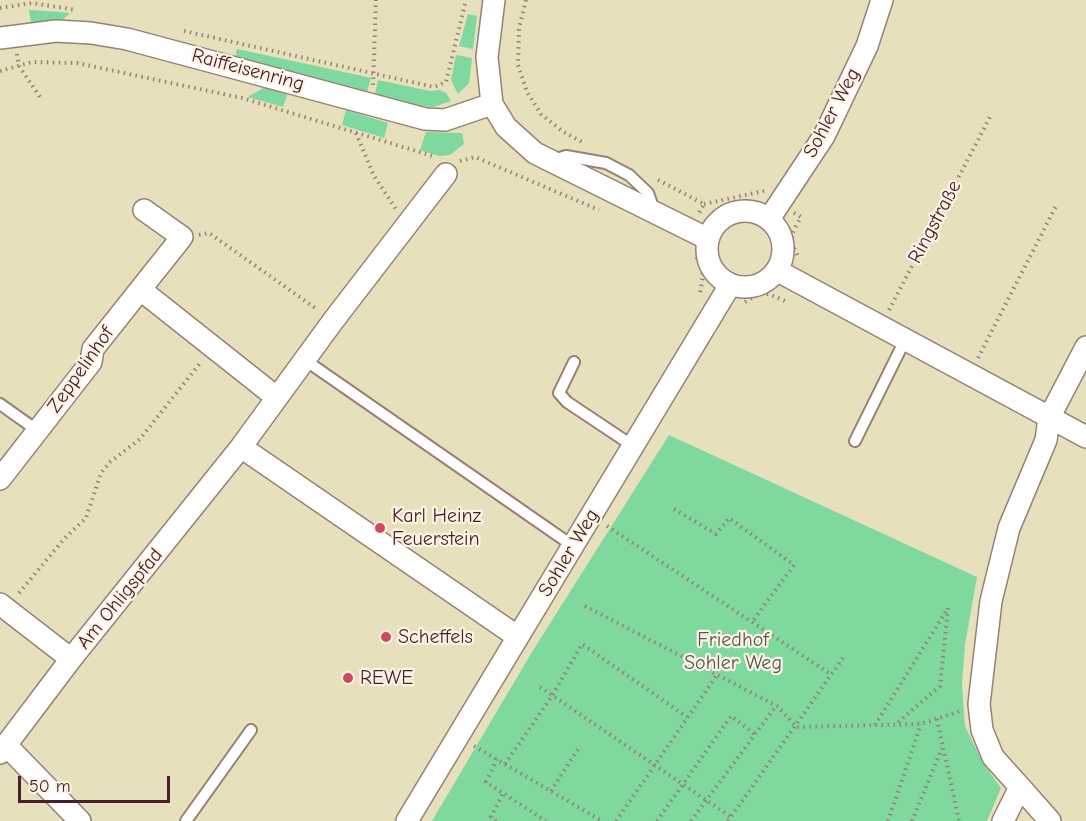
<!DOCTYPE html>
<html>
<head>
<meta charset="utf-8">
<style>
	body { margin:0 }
	#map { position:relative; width:1086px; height:821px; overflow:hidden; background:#e7e0bd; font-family:"Comic Neue",sans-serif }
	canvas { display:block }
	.scale { position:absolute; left:18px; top:776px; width:152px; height:27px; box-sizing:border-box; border:3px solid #4a1f2b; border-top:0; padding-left:8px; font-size:18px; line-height:21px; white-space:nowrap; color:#4a1f2b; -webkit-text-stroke:4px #fcf5e5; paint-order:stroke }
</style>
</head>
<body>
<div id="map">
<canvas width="1086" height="821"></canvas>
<div class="scale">50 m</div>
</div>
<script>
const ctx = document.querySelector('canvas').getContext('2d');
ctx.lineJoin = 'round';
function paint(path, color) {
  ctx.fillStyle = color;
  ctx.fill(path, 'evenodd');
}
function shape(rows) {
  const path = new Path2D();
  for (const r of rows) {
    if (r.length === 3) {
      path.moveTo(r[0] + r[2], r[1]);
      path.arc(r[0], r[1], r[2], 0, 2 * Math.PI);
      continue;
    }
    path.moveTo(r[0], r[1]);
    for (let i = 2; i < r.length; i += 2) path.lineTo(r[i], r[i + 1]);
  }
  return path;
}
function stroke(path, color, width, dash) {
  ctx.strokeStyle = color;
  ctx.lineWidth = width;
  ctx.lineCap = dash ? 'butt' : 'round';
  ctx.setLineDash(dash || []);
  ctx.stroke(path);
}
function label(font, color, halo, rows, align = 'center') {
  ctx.font = font + ' "Comic Neue",sans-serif';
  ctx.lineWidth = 4.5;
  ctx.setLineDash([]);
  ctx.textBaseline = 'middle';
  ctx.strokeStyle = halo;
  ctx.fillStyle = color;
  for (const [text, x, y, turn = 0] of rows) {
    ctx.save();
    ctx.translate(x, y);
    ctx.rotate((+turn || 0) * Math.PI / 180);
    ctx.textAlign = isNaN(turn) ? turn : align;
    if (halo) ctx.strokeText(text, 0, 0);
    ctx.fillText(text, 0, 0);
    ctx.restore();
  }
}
const green = shape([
	[29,10,61,12,70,13,59,23,31,23],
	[468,14,477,16,473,49,459,46],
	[237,49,298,62,371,78,367,92,235,59],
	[456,55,472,58,469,83,458,94,451,80],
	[378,80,430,91,440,90,446,93,451,101,433,107,415,106,375,94],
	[268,85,288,92,283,107,248,97],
	[346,110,388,123,384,138,342,125],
	[426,132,462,133,464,144,450,155,439,156,420,150],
	[669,435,977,577,965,644,962,685,965,726,983,763,1001,788,987,821,432,821,532,652]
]);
const path = shape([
	[526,0,519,28,518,65,527,92,541,114,562,131,584,143],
	[0,8,32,3,76,10],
	[184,31,434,87,446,82,466,0],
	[17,54,19,66,42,100],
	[0,71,32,62,77,63,242,98,436,157],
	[373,85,376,0],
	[356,133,374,176,396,209],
	[460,161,475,157,599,210],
	[658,180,704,204,699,213],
	[704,204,764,191],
	[794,213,801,217,792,234,792,244,799,258],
	[199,235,209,233,318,310],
	[696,257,701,262,703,276,700,293],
	[745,302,758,294,769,294,785,301,787,298],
	[889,310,990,117],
	[978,358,1057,204],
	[674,509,716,534,729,518,794,565,752,622],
	[607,526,832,675],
	[19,593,64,539,86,518,101,473,110,462,140,439,201,362],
	[585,606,777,706,797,727,921,724,960,711],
	[540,687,731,817],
	[937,719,959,821],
	[875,725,948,608,940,686,896,724],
	[474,746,602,821],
	[497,759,486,782,546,821],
	[505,764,552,696,582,644,687,717],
	[551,791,578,749],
	[496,821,491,817,503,793],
	[616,821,717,675],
	[657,821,731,716,756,735],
	[691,821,776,706],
	[728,821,843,658],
	[888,821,921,724],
	[912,821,942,748]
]);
const lane = shape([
	[554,160,566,156,606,163,629,175,648,193,654,210],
	[305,360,573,546],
	[574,362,559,393,567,402,633,446],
	[0,404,38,431],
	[855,441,905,340],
	[186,821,251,730]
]);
const street = shape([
	[494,0,487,57,492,104,506,127,535,153,708,239],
	[0,38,56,31,91,33,127,39,425,119,445,120,492,104],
	[745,249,38],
	[769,219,824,136,867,46,882,0],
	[778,271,1086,437],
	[141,290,276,397],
	[241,447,333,321,446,174],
	[0,479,91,362,93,349,182,237,144,210],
	[0,604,71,659],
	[6,745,80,821],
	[0,753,71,659,241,447,518,637],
	[1020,787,1050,821],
	[407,821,730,285],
	[1003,821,1020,787,993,757,982,730,979,704,991,601,1009,528,1046,440,1049,418,1086,347]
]);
const markers = [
	[380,528,6,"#d1495b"],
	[386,637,6,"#d1495b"],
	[348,678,6,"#d1495b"]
];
const streetNames = [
	["Raiffeisenring",248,70,15],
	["Sohler Weg",832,113,-62],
	["Ringstraße",935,222,-62],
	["Zeppelinhof",81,370,-55],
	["Sohler Weg",569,553,-59],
	["Am Ohligspfad",120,599,-51]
];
const poiNames = [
	["Karl Heinz",392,516],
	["Feuerstein",392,539],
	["Scheffels",398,637],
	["REWE",360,678]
];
const parkNames = [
	["Friedhof",733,640],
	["Sohler Weg",733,663]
];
paint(green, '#7fd89e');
stroke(lane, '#988074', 14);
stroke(street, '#988074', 24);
stroke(path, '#988074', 4, [1.5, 4.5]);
stroke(lane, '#fff', 10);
stroke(street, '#fff', 21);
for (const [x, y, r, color] of markers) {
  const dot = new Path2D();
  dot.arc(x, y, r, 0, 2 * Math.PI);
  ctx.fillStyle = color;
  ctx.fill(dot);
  stroke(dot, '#fcf5e5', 2);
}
label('20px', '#4a1f2b', '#fcf5e5', streetNames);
label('20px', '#4a1f2b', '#fcf5e5', poiNames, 'left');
label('20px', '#5a564e', '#fcf5e5', parkNames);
</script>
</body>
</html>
